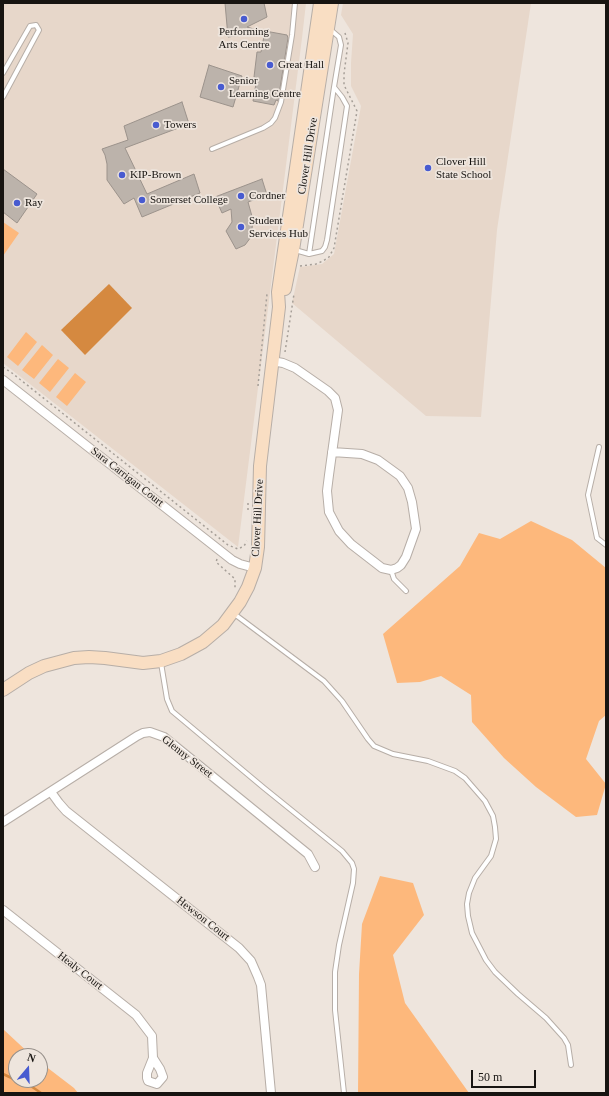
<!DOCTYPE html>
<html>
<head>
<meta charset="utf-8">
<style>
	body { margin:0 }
	#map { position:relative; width:609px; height:1096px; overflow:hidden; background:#eee5dd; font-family:Georgia,serif }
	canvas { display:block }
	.frame { position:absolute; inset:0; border:4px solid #171411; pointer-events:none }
	.north { position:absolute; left:8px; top:1048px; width:40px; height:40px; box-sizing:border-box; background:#eee5dd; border:1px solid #98918b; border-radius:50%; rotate:19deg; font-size:11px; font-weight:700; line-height:16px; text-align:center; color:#171411 }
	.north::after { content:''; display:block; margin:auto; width:14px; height:18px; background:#485bd0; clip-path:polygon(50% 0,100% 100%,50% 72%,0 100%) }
	.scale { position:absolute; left:471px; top:1070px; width:65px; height:18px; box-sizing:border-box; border:2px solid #171411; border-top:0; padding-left:5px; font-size:12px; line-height:14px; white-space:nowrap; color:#171411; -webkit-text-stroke:3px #eee5dd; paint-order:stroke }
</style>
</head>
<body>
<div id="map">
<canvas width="609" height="1096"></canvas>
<div class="frame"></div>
<div class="north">N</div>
<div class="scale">50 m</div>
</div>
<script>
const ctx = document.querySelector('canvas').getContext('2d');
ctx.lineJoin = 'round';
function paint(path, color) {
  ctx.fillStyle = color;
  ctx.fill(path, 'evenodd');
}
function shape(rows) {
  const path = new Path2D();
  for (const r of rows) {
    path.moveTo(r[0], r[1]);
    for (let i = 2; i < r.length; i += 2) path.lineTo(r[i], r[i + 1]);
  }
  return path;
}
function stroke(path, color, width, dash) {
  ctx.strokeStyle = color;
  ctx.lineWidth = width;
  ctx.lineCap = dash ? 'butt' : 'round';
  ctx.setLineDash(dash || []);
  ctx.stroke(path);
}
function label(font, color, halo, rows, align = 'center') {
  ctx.font = font + ' Georgia,serif';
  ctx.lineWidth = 3.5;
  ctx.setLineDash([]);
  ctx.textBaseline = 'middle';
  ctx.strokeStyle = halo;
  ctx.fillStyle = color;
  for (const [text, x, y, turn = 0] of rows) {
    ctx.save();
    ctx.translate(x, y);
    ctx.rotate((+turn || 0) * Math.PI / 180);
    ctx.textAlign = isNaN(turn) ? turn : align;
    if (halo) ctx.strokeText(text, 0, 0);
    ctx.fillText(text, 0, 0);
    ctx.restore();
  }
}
const built = shape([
	[3,3,306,3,302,38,238,547,3,363],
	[343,3,531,3,497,230,481,417,426,416,292,303,300,267,322,264,334,254,361,106,351,86,351,63,353,34,341,15]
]);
const green = shape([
	[3,222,19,233,3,256],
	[26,332,37,342,18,366,7,357],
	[42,345,53,355,34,379,22,370],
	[58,359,69,368,50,392,39,383],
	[75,373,86,382,67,406,56,397],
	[531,521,572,540,606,568,606,715,599,721,586,759,606,784,597,815,576,817,536,787,504,758,472,722,471,695,441,676,420,682,397,683,383,634,460,566,479,533,500,539],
	[380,876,413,883,424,915,393,955,405,1003,469,1093,358,1093,359,974,362,924],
	[3,1029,32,1056,16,1056,16,1080,40,1080,40,1062,74,1088,78,1093,3,1093]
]);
const water = shape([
	[109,284,132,308,85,355,61,330]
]);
const stream = shape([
	[3,1074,16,1080],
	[17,1080,28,1084,41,1093]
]);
const building = shape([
	[225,3,264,3,267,17,247,27,264,32,228,37,225,3],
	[265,31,287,35,288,38,278,101,276,100,274,105,253,101,257,78,254,77,257,52,261,52,265,31],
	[209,65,242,76,233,107,200,97,209,65],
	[182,102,189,124,125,148,147,194,194,174,200,193,142,217,134,198,124,204,107,180,107,164,105,155,102,149,128,140,124,126,182,102],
	[3,169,37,194,17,223,3,212,3,169],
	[262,179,267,195,248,202,253,220,251,237,245,245,236,249,226,231,232,222,231,209,222,213,215,197,262,179]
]);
const path = shape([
	[300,266,316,264,323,261,329,257,334,248,357,111,344,85,344,74,348,43,345,33],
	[285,352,294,294],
	[3,367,12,373,228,545,238,549,244,546,247,541],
	[258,386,267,294],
	[248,510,248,500],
	[217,559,216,562,235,579,235,588]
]);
const lane = shape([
	[3,73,30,26,36,25,39,30,3,97],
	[212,149,263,128,271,123,275,118,281,102,292,35,295,3],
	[295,250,309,254,322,251,325,247,327,240,347,106,342,97,334,87,341,45,339,37,332,31,330,31],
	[309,254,334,87],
	[599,447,588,495,597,538,606,545],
	[391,570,394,579,406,591],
	[233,613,324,681,342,701,368,739,374,746,393,754,428,761,455,771,465,778,485,801,493,816,495,827,496,839,491,856,475,878,469,893,467,904,468,916,472,933,486,960,495,972,518,994,546,1018,564,1038,568,1045,571,1065],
	[161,663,167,699,172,711,264,788,342,851,352,863,354,869,353,883,339,945,335,972,335,1010,344,1093]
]);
const street = shape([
	[272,361,283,363,295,368,328,391,335,398,338,410,329,475,327,491,329,512,339,531,351,544,382,568,391,570,397,568,401,565,406,557,416,529,412,502,408,488,400,476,378,460,362,454,332,452],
	[3,380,232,560,240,564,255,568],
	[51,792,59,803,66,811,239,948,251,961,258,977,261,985,271,1093],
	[3,822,137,736,143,733,150,732,164,737,308,854,315,867],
	[3,910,136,1015,152,1036,153,1058,147,1073,147,1078,148,1081,157,1084,163,1077,160,1069,153,1058]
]);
const secondary = shape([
	[285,289,293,250,332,3],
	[3,690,29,673,44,666,74,658,89,657,105,658,143,663,161,661,181,654,203,642,223,625,240,602,248,587,255,568,258,547,260,466,279,307,278,292,320,3]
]);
const markers = [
	[244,19,4,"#485bd0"],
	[270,65,4,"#485bd0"],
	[221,87,4,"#485bd0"],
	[156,125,4,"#485bd0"],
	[428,168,4,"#485bd0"],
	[122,175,4,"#485bd0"],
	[241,196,4,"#485bd0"],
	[142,200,4,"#485bd0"],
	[17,203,4,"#485bd0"],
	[241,227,4,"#485bd0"]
];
const poiNames = [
	["Performing",244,32,"center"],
	["Arts Centre",244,45,"center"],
	["Great Hall",278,65],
	["Senior",229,81],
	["Learning Centre",229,94],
	["Towers",164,125],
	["Clover Hill",436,162],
	["State School",436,175],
	["KIP-Brown",130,175],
	["Cordner",249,196],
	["Somerset College",150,200],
	["Ray",25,203],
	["Student",249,221],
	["Services Hub",249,234]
];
const streetNames = [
	["Clover Hill Drive",308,156,-81],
	["Sara Carrigan Court",127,477,38],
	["Clover Hill Drive",258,518,-87],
	["Glenny Street",187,757,38],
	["Hewson Court",203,919,38],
	["Healy Court",80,971,38]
];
paint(built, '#e7d7ca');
paint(green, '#fdb87c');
paint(water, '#d58940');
stroke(stream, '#d58940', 2.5);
paint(building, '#bcb3ab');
stroke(building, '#9c938c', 1);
stroke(lane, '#b7aea7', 6);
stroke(street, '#b7aea7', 10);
stroke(secondary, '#b7aea7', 14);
stroke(path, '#a69f98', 1.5, [2, 3]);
stroke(lane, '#fff', 4);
stroke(street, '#fff', 8);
stroke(secondary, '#f9dec3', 12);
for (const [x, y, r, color] of markers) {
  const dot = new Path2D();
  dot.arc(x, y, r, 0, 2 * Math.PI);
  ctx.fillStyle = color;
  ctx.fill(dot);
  stroke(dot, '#eee5dd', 1.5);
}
label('11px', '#171411', '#eee5dd', poiNames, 'left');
label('11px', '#171411', '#eee5dd', streetNames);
</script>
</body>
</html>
